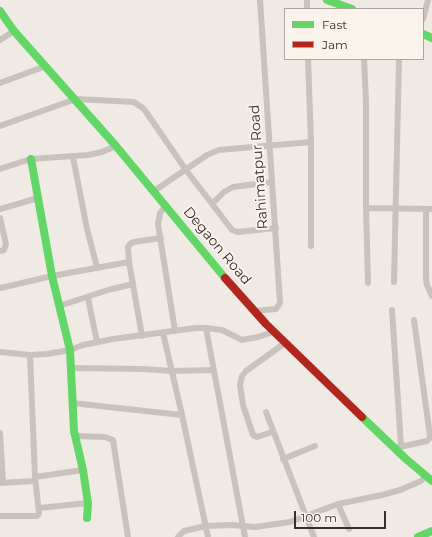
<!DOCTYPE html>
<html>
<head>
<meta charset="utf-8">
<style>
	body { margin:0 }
	#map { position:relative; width:432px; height:537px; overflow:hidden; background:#f0eae4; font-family:Montserrat,sans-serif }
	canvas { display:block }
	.legend { position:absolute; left:284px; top:8px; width:140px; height:52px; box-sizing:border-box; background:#fbf4ed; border:1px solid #aea59f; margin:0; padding:5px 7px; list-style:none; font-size:12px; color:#3b2e2a }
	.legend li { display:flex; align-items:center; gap:8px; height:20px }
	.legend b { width:20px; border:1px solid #aea59f }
	.scale { position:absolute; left:294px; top:511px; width:92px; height:18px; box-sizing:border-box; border:2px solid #3b2e2a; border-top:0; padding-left:5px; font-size:12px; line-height:14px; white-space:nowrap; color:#3b2e2a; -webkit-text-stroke:3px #fbf4ed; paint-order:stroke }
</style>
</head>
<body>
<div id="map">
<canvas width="432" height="537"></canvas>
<ul class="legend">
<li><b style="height:5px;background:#63d668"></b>Fast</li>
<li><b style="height:5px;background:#b3261e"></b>Jam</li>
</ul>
<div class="scale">100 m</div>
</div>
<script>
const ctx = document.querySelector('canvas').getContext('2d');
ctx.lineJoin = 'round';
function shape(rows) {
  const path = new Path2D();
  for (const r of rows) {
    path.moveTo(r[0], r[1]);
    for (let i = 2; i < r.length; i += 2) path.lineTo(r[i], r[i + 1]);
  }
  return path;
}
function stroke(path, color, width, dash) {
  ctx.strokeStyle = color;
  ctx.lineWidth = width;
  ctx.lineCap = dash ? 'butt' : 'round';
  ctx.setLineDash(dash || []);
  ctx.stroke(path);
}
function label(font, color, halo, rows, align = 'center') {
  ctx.font = font + ' Montserrat,sans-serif';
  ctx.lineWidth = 4;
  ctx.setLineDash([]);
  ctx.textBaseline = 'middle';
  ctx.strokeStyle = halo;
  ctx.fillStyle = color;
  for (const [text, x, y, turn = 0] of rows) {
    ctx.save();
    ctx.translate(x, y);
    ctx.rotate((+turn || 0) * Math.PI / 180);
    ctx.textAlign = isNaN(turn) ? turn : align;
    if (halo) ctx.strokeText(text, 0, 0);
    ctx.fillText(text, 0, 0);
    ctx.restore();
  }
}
const street = shape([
	[307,0,307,9],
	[423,19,428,0],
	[0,40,14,31],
	[364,59,366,101,366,208],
	[0,83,46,66],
	[0,126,76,99,134,102,144,109,186,170,232,230,238,232,276,228],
	[311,142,311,246],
	[73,157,87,229,97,267],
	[0,169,31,159,88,155,102,152,116,146],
	[154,191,207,155,219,150,311,142,308,59],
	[212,204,224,192,233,187,272,182],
	[166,205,160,213,158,224,175,331],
	[0,209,38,198],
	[426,209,426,279,427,285,432,296],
	[0,218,6,244,4,250,0,251],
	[394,282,399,59],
	[368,283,366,208,432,209],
	[0,288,52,276,129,262],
	[88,298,97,342],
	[59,306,108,290,133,284],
	[392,310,401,446],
	[254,311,276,309,280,303,260,0],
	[206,328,245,537],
	[163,333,182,415],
	[142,336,129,262,128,247,130,244,134,242,161,238],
	[0,352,30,355,47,354,70,350,83,345,113,339,196,328,206,328,222,330,242,340,258,337,273,332],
	[71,368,143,369,172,371,214,370],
	[72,403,182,415,208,537],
	[266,412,314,537],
	[272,432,257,437,253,435,243,405,240,385,242,376,246,371,285,343],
	[0,433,3,482],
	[75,436,105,437,113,440,128,537],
	[395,448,427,441,429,439,430,436,414,320],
	[283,459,315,446],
	[35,477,83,470],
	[0,483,35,481],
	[338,504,349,529],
	[39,508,88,503],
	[0,516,37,516,39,513,35,477,30,355],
	[178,537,184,531,206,526,232,525,255,527,290,522,338,504,382,495,400,490,421,481,426,476]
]);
const fast = shape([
	[327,0,352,9],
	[0,11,14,31,116,146,225,278],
	[423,34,432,38],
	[31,159,52,276,70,350,74,431,83,470,88,503,87,518],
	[362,417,406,459,432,481],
	[418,537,432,531]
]);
const jam = shape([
	[225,278,266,324,362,417]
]);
const streetNames = [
	["Rahimatpur Road",259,167,-94],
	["Degaon Road",217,246,50]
];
stroke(street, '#cac2bd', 6);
stroke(fast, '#63d668', 8);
stroke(jam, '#b3261e', 8);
label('14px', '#3b2e2a', '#fbf4ed', streetNames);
</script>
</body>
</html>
